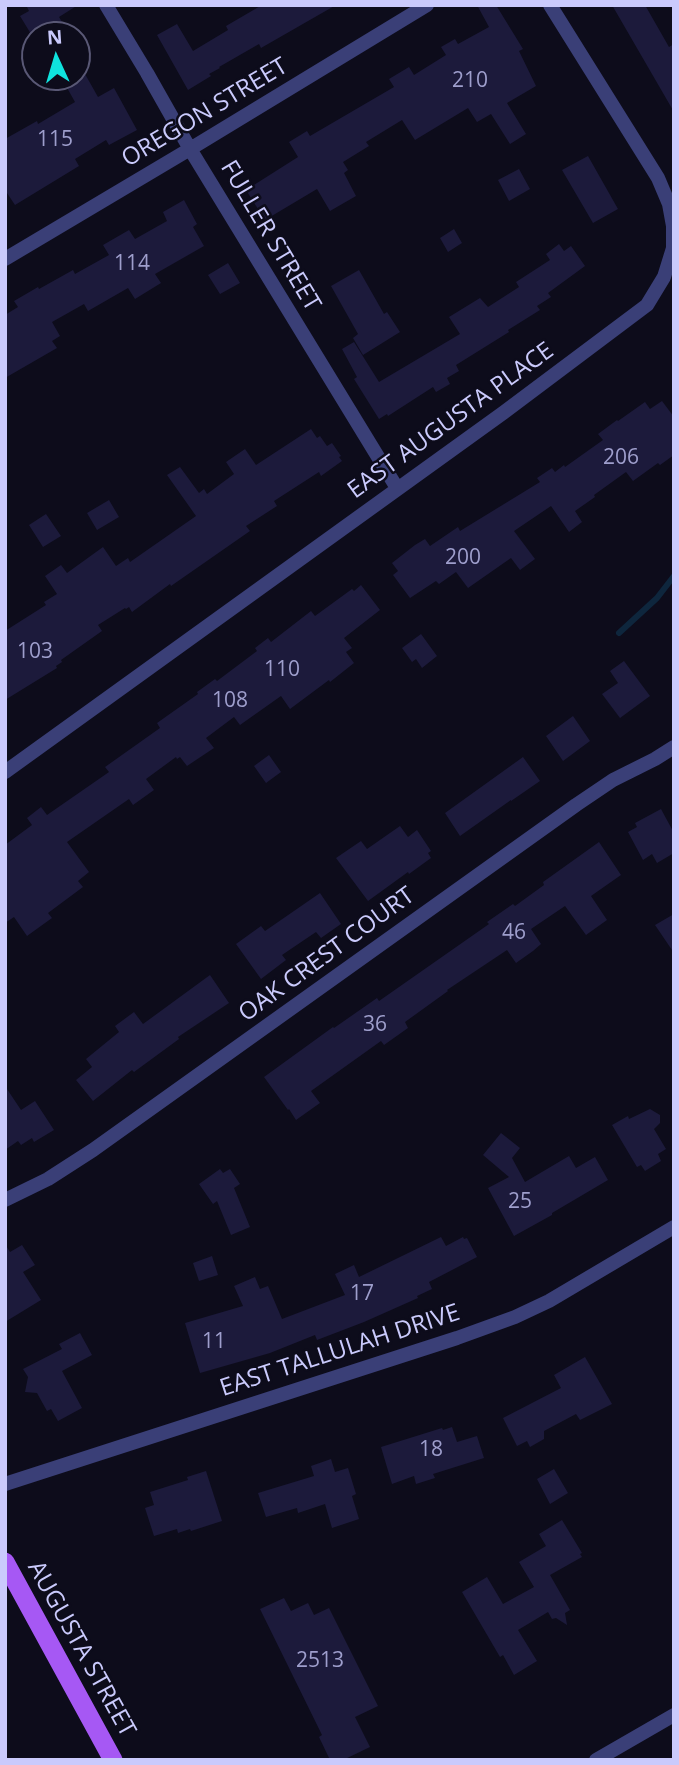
<!DOCTYPE html>
<html>
<head>
<meta charset="utf-8">
<style>
	body { margin:0 }
	#map { position:relative; width:679px; height:1765px; overflow:hidden; background:#0d0c1b; font-family:"Open Sans",sans-serif }
	canvas { display:block }
	.frame { position:absolute; inset:0; border:7px solid #cacafc; pointer-events:none }
	.north { position:absolute; left:21px; top:21px; width:70px; height:70px; box-sizing:border-box; background:#0d0c1b; border:2px solid #595875; border-radius:50%; rotate:356deg; font-size:19px; font-weight:700; line-height:28px; text-align:center; color:#cacafc }
	.north::after { content:''; display:block; margin:auto; width:24px; height:32px; background:#0fe3de; clip-path:polygon(50% 0,100% 100%,50% 72%,0 100%) }
</style>
</head>
<body>
<div id="map">
<canvas width="679" height="1765"></canvas>
<div class="frame"></div>
<div class="north">N</div>
</div>
<script>
const ctx = document.querySelector('canvas').getContext('2d');
ctx.lineJoin = 'round';
function shape(rows) {
  const path = new Path2D();
  for (const r of rows) {
    path.moveTo(r[0], r[1]);
    for (let i = 2; i < r.length; i += 2) path.lineTo(r[i], r[i + 1]);
  }
  return path;
}
function stroke(path, color, width, dash) {
  ctx.strokeStyle = color;
  ctx.lineWidth = width;
  ctx.lineCap = dash ? 'butt' : 'round';
  ctx.setLineDash(dash || []);
  ctx.stroke(path);
}
function paint(path, color) {
  ctx.fillStyle = color;
  ctx.fill(path, 'evenodd');
}
function label(font, color, halo, rows, align = 'center') {
  ctx.font = font + ' "Open Sans",sans-serif';
  ctx.lineWidth = 5;
  ctx.setLineDash([]);
  ctx.textBaseline = 'middle';
  ctx.strokeStyle = halo;
  ctx.fillStyle = color;
  for (const [text, x, y, turn = 0] of rows) {
    ctx.save();
    ctx.translate(x, y);
    ctx.rotate((+turn || 0) * Math.PI / 180);
    ctx.textAlign = isNaN(turn) ? turn : align;
    if (halo) ctx.strokeText(text, 0, 0);
    ctx.fillText(text, 0, 0);
    ctx.restore();
  }
}
const stream = shape([
	[619,633,657,598,674,576]
]);
const building = shape([
	[26,5,78,5,59,17,70,35,42,35,39,29,31,34,20,16,29,11],
	[262,5,336,5,261,48,259,44,219,67,220,68,209,74,211,76,188,90,157,35,177,24,193,51,228,30,226,26],
	[477,5,496,5,523,49,519,51,536,86,507,103,526,134,510,144,491,114,477,122,468,108,415,140,402,120,366,142,369,146,343,162,348,170,344,173,356,196,330,211,317,189,265,220,246,190,298,157,289,142,307,131,310,136,394,87,389,79,409,67,414,75,446,55,441,47,455,39,458,44,489,27],
	[612,5,645,5,669,47,674,44,674,112],
	[85,74,98,97,114,88,137,130,109,145,106,140,75,159,79,166,15,205,5,190,5,139,37,121,38,124,75,102,66,86],
	[588,156,618,209,593,223,562,170],
	[519,169,530,189,509,201,498,180],
	[184,200,197,224,193,227,204,246,155,274,161,283,135,299,128,288,88,311,84,304,52,322,60,336,52,341,57,348,5,378,5,315,18,307,14,301,38,287,39,289,73,270,75,274,109,255,103,245,129,230,135,239,167,221,163,212],
	[454,229,462,243,448,252,440,238],
	[559,244,564,251,571,246,585,266,548,293,551,297,537,306,540,310,508,330,509,332,456,365,459,371,447,378,450,384,436,392,433,387,388,416,387,414,379,419,354,379,357,377,342,349,354,342,379,382,460,334,449,317,480,298,488,307,519,287,516,282,550,260,546,254],
	[228,263,240,283,220,294,208,275],
	[359,270,384,314,387,312,400,332,363,355,353,338,358,334,331,286],
	[662,401,674,417,674,455,660,465,658,463,633,481,626,472,594,495,595,497,575,511,582,522,569,532,551,506,514,531,535,559,520,570,511,558,468,588,456,572,439,584,436,581,410,598,393,575,398,571,392,563,415,545,425,539,430,546,458,527,460,531,540,482,537,478,552,468,555,472,564,465,565,467,603,440,598,434,617,420,618,421,645,402,650,409],
	[311,429,317,438,320,436,327,446,332,443,341,456,339,457,342,461,321,476,319,472,274,501,277,506,246,526,250,531,171,586,170,584,132,612,129,607,126,609,125,608,98,625,102,631,61,660,62,662,56,666,57,668,5,700,5,631,46,605,44,602,57,594,45,576,61,565,67,573,103,547,116,566,128,558,130,562,196,516,167,475,180,467,199,493,204,489,207,494,234,474,226,462,245,449,256,465],
	[109,500,119,517,97,530,87,513],
	[46,514,61,536,43,547,29,525],
	[361,585,380,610,344,638,352,648,346,652,354,663,330,682,329,680,290,709,281,696,240,725,234,717,206,738,214,748,187,766,180,757,177,759,176,757,146,779,154,790,133,805,129,799,67,842,89,872,78,881,83,887,48,913,52,918,27,936,14,917,5,923,5,845,32,825,27,818,41,807,47,815,109,772,105,767,160,728,157,723,198,694,197,692,215,679,217,681,257,651,255,648,268,638,271,642,311,611,315,616,352,589,354,591],
	[421,634,437,656,422,668,416,659,412,662,402,648],
	[624,661,650,696,620,718,602,694,618,683,610,671],
	[573,716,590,741,563,761,546,736],
	[269,755,281,772,266,783,254,766],
	[523,757,540,781,511,801,511,800,460,836,445,813],
	[661,809,674,833,674,853,657,863,652,854,643,860,628,832,637,827,635,823],
	[400,826,408,837,417,830,431,851,428,853,431,858,409,874,408,872,368,901,336,858,361,841,367,849],
	[599,842,621,875,591,896,607,920,586,935,565,906,531,929,541,944,533,951,516,963,507,950,447,990,448,991,405,1022,408,1028,384,1045,381,1041,311,1091,320,1103,296,1120,289,1109,288,1110,264,1077,333,1027,334,1028,377,998,379,1001,489,924,487,922,513,904,515,906,544,885,543,882],
	[320,893,341,924,321,938,316,932,282,955,286,960,261,979,236,944,261,926,265,931],
	[674,914,674,953,655,925],
	[210,975,229,1003,178,1037,179,1039,134,1072,132,1070,93,1101,76,1080,92,1067,86,1059,119,1032,115,1026,134,1012,143,1024],
	[5,1086,21,1110,35,1101,54,1130,34,1142,32,1138,21,1145,18,1141,5,1150],
	[650,1109,660,1115,660,1123,654,1129,666,1149,658,1154,661,1161,645,1171,641,1165,637,1167,612,1125,628,1116,629,1119],
	[501,1133,520,1148,512,1158,525,1182,569,1156,576,1168,595,1157,608,1180,552,1213,552,1215,514,1236,488,1188,509,1177,483,1155],
	[220,1169,223,1173,230,1169,240,1184,234,1188,250,1227,231,1235,217,1201,213,1204,199,1184],
	[441,1237,446,1246,463,1237,464,1239,467,1238,477,1257,429,1282,432,1289,417,1296,418,1298,364,1322,317,1340,315,1335,270,1353,200,1373,185,1323,243,1306,234,1286,255,1277,260,1289,268,1286,282,1319,345,1295,335,1274,354,1265,359,1277],
	[5,1244,10,1252,22,1245,35,1265,23,1272,41,1300,5,1322],
	[212,1256,218,1275,199,1281,193,1263],
	[80,1333,92,1355,62,1371,82,1408,58,1421,51,1409,47,1411,37,1393,25,1392,28,1377,23,1369,62,1349,59,1344],
	[585,1357,612,1404,580,1420,576,1414,544,1431,544,1439,530,1447,527,1441,517,1446,503,1418,561,1388,554,1375],
	[452,1427,457,1442,477,1436,484,1458,433,1474,435,1478,416,1484,414,1476,392,1484,381,1447,442,1428,443,1430],
	[331,1459,335,1472,348,1468,356,1494,352,1496,359,1519,332,1528,325,1504,298,1513,297,1508,266,1517,258,1493,314,1476,311,1466],
	[554,1469,568,1493,550,1504,537,1479],
	[206,1471,222,1521,191,1531,190,1529,178,1533,177,1529,154,1536,145,1508,154,1505,150,1492,188,1480,187,1477],
	[562,1520,582,1553,580,1554,582,1557,550,1575,570,1610,565,1613,567,1625,556,1618,552,1619,548,1612,518,1630,537,1661,514,1675,503,1655,500,1657,462,1592,487,1577,503,1604,534,1587,519,1562,546,1546,539,1534],
	[284,1598,291,1611,308,1603,314,1615,329,1608,378,1706,355,1717,370,1747,343,1760,330,1760,319,1737,322,1735,260,1609]
]);
const minor = shape([
	[106,5,147,73,190,149,397,488],
	[5,259,190,149,427,5],
	[5,772,503,413,647,305,664,277,673,248,673,226,669,204,658,178,550,5],
	[5,1200,48,1179,93,1150,576,805,613,780,655,759,674,747],
	[5,1484,457,1338,515,1317,549,1301,674,1227],
	[596,1760,674,1715]
]);
const primary = shape([
	[5,1562,113,1760]
]);
const numberNames = [
	["210",470,81],
	["115",55,140],
	["114",132,264],
	["206",621,458],
	["200",463,558],
	["103",35,652],
	["110",282,670],
	["108",230,701],
	["46",514,933],
	["36",375,1025],
	["25",520,1202],
	["17",362,1294],
	["11",214,1342],
	["18",431,1450],
	["2513",320,1661]
];
const streetNames = [
	["OREGON STREET",205,113,-31],
	["FULLER STREET",270,236,59],
	["EAST AUGUSTA PLACE",451,421,-36],
	["OAK CREST COURT",327,955,-36],
	["EAST TALLULAH DRIVE",340,1351,-18],
	["AUGUSTA STREET",81,1649,61]
];
stroke(stream, '#0e263d', 6);
paint(building, '#1c1a3b');
stroke(minor, '#3a3f77', 14);
stroke(primary, '#a658f4', 19);
label('21px', '#9e9ecc', null, numberNames);
label('24px', '#cacafc', '#0d0c1b', streetNames);
</script>
</body>
</html>
